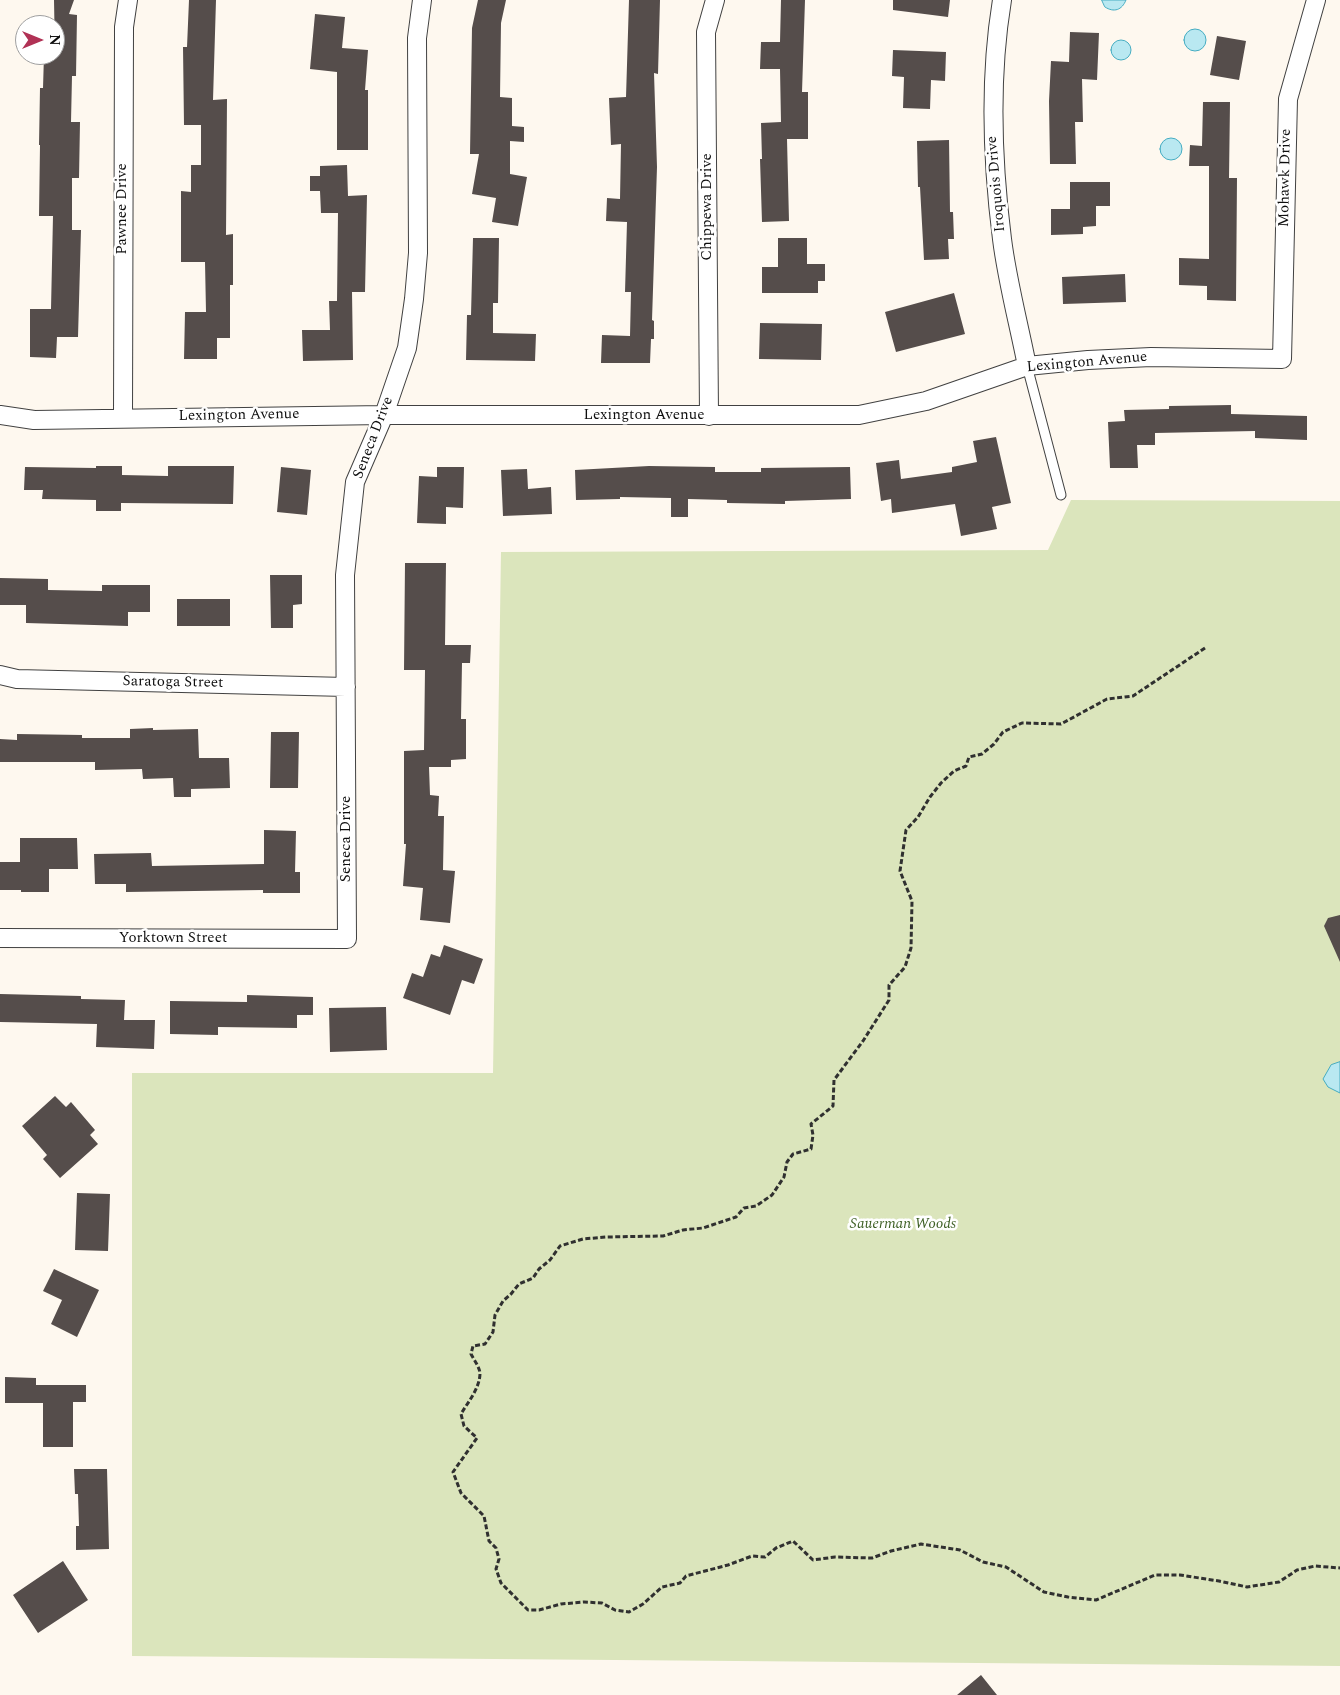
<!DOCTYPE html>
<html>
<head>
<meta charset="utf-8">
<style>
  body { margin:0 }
  #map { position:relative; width:1340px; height:1695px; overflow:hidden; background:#fef8ef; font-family:Spectral,serif }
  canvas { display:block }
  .north { position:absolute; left:15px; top:15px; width:50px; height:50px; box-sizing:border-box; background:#fff; border:1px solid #9f9f9f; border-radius:50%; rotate:90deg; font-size:14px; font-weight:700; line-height:20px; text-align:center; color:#0e0e0e }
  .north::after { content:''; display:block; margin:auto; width:18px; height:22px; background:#b13255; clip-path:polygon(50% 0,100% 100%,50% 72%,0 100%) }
</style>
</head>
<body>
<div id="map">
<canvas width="1340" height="1695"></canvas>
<div class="north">N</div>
</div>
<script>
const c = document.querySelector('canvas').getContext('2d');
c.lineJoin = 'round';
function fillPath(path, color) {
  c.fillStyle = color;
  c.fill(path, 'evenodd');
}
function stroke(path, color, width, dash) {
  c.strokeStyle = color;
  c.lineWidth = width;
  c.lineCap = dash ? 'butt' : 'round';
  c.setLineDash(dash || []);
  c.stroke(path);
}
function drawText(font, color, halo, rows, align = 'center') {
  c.font = font + ' Spectral,serif';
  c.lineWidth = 5;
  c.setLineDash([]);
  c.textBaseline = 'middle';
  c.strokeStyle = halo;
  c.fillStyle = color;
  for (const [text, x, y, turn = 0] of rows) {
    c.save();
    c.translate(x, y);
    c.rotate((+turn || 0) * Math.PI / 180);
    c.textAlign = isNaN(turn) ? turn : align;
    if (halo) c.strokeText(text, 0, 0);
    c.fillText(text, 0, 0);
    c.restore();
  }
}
fillPath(new Path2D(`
  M 1071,500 L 1340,501 L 1340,1666 L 132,1656 L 132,1073 L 493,1073 L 501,552 L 1048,550 Z`), '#dbe5bc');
const water = new Path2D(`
  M 1102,0 L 1126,0 C 1122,10 1114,13 1105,7 Z
  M1184 40a11 11 0 1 1 22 0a11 11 0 1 1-22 0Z
  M1111 50a10 10 0 1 1 20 0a10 10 0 1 1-20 0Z
  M1160 149a11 11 0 1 1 22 0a11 11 0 1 1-22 0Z
  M 1340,1062 L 1340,1093 L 1328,1087 L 1323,1079 L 1331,1065 Z`);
fillPath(water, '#b9e8f1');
stroke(water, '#46acc1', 1);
fillPath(new Path2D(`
  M 54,0 L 74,0 L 69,14 L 77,15 L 76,76 L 72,76 L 71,122 L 80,122 L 79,178 L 72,178 L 72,230 L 81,230 L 78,337 L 57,337 L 56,358 L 30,357 L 30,309 L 51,309 L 53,216 L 39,216 L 40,145 L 39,145 L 40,88 L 43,88 L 44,55 L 55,55 Z
  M 189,0 L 216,0 L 213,100 L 227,99 L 226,235 L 233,234 L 233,285 L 230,285 L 230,338 L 217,338 L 217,359 L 184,359 L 185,312 L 206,312 L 205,262 L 181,262 L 181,191 L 191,192 L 191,165 L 201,165 L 201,125 L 184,125 L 183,47 L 187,47 Z
  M 478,0 L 506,0 L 501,23 L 500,97 L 512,98 L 512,126 L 524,127 L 524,142 L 510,141 L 510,174 L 527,177 L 518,226 L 492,222 L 496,198 L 472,194 L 479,154 L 470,154 L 472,28 Z
  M 629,0 L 660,0 L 658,74 L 654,73 L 657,167 L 652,320 L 654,321 L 654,339 L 651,339 L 650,363 L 601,363 L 602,335 L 630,336 L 631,292 L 625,292 L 627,222 L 606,221 L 607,198 L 620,199 L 621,144 L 611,145 L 609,98 L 626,97 Z
  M 781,0 L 805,0 L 802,92 L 808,92 L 808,139 L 787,139 L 789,221 L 762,222 L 760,159 L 762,159 L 761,123 L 781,122 L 780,69 L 760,69 L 761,42 L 780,42 Z
  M 893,0 L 950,0 L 948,17 L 893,10 Z
  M 315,14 L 345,17 L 342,48 L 368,50 L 365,90 L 368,90 L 368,150 L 337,150 L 337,72 L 310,69 Z
  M 1070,32 L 1099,33 L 1097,80 L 1082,79 L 1083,122 L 1075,122 L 1076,164 L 1050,164 L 1049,101 L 1051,61 L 1069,62 Z
  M 1217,36 L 1246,41 L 1239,80 L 1210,75 Z
  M 893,50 L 946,52 L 945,81 L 931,80 L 930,109 L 903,108 L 904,77 L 892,76 Z
  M 1203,102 L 1230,102 L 1229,178 L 1237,178 L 1236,301 L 1207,300 L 1207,286 L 1179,285 L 1179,258 L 1209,259 L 1209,166 L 1189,166 L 1190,145 L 1202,146 Z
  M 949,140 L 950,212 L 953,212 L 954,239 L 948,239 L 949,259 L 924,260 L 920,187 L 918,187 L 917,141 Z
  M 347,165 L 348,196 L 367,195 L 365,292 L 352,292 L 353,360 L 303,361 L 302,330 L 330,330 L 329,301 L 337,301 L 338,213 L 321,213 L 320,191 L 310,191 L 310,176 L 320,176 L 320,166 Z
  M 1070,182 L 1110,182 L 1110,206 L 1096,206 L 1096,226 L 1083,227 L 1083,234 L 1051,235 L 1051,209 L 1070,209 Z
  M 473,238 L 499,238 L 498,303 L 493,303 L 493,333 L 536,334 L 535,361 L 466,360 L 467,315 L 471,315 Z
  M 778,238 L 807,238 L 807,264 L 825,264 L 825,281 L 818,281 L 818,293 L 762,293 L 762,267 L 778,267 Z
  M 1125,274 L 1126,302 L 1063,304 L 1062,277 Z
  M 954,293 L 965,334 L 896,352 L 885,312 Z
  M 760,323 L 822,324 L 821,360 L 759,359 Z
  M 1231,405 L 1231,414 L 1307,416 L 1307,440 L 1255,438 L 1255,431 L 1155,433 L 1155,445 L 1137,445 L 1138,468 L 1110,468 L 1108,422 L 1125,421 L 1124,410 L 1169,409 L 1169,406 Z
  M 996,437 L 1011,503 L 992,507 L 997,529 L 961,536 L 955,504 L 892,513 L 891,499 L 881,501 L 876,463 L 899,460 L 901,479 L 952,472 L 952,467 L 977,462 L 973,441 Z
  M 96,466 L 122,466 L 122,475 L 168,476 L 168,466 L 234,466 L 233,504 L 121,503 L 121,511 L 96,511 L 96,500 L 42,499 L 43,490 L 24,490 L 25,467 L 96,468 Z
  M 649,466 L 715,467 L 715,472 L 761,472 L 761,468 L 850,467 L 851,499 L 785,501 L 785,504 L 727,503 L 727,500 L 688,499 L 688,517 L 671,517 L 671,498 L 620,497 L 620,499 L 576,500 L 575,470 Z
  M 281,467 L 311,470 L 307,515 L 277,512 Z
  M 437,467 L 464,467 L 463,508 L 446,507 L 446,524 L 417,523 L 419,476 L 437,477 Z
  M 527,469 L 528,489 L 551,487 L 552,514 L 503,516 L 501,470 Z
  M 405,563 L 446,563 L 445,645 L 471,645 L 470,663 L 462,663 L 461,719 L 466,719 L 466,759 L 451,760 L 451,767 L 429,767 L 430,795 L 439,796 L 438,816 L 444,816 L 443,870 L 455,871 L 450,923 L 420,920 L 423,888 L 403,886 L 406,844 L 404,844 L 404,751 L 424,750 L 425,670 L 404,670 Z
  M 270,575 L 302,575 L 302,604 L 293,605 L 293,628 L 271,628 Z
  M 0,578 L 48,579 L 48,590 L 102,591 L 102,585 L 150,585 L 150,612 L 128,612 L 128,626 L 26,623 L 26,605 L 0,605 Z
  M 177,599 L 230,599 L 230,626 L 177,626 Z
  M 153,728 L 153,730 L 198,729 L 199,758 L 229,758 L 230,788 L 191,789 L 191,797 L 174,797 L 173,778 L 143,779 L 142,769 L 95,770 L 95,762 L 0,762 L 0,739 L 17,740 L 17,734 L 82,735 L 82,738 L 130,738 L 130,729 Z
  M 271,732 L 299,732 L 298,788 L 270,788 Z
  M 264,830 L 296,831 L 295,872 L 300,872 L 300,893 L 263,893 L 263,890 L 126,892 L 126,884 L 95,884 L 94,854 L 151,853 L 152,866 L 264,864 Z
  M 20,838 L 77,838 L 78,869 L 49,869 L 49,892 L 21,892 L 21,890 L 0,890 L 0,862 L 20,862 Z
  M 1340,915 L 1340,962 L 1324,926 L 1328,918 Z
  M 444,945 L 483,959 L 474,984 L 462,980 L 450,1015 L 403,998 L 412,973 L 423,977 L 431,954 L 440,957 Z
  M 0,994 L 81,996 L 81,999 L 125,1000 L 124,1020 L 155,1020 L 154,1049 L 96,1047 L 97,1024 L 0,1022 Z
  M 247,995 L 313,997 L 313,1015 L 297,1015 L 297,1028 L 218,1027 L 218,1035 L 170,1034 L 170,1001 L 247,1002 Z
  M 386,1007 L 387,1050 L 330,1052 L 329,1008 Z
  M 55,1096 L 66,1107 L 71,1102 L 95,1130 L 90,1135 L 98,1144 L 60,1178 L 43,1159 L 47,1155 L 22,1126 Z
  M 77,1193 L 110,1194 L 108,1251 L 75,1250 Z
  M 54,1269 L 99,1290 L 77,1337 L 51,1324 L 62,1300 L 43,1291 Z
  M 5,1377 L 36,1378 L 36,1385 L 86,1385 L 86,1402 L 73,1402 L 73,1447 L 43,1447 L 43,1403 L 5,1403 Z
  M 74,1469 L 107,1469 L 109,1549 L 76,1550 L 76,1526 L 79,1526 L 78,1494 L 75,1494 Z
  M 63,1561 L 88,1600 L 38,1633 L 13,1595 Z
  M 981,1675 L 997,1695 L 957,1695 Z`), '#554d4b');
const lane = new Path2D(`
  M 1027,366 L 1061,495`);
const street = new Path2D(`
  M 1002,0 C 989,79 992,160 1002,239 C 1007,280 1019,325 1027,366
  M 0,415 L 34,420 L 384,415 L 859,415 L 926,401 L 1027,366 L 1088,360 L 1151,357 L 1282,359 L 1288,99 L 1316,0
  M 709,416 L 706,32 L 715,0
  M 123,417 L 124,27 L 128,0
  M 0,675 L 17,679 L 346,687
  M 0,938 L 347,939 L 345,575 L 355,482 L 384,415 L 407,348 L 414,299 L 418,253 L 417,38 L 422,0`);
stroke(lane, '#414141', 11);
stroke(street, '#414141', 20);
stroke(new Path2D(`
  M 1205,648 L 1133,696 L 1107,699 L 1061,724 L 1022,723 L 1003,732 L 994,744 L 982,754 L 969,757 L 966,766 L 954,771 L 941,783 L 930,797 L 918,817 L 906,830 L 900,871 L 912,901 L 911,948 L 905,967 L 889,985 L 889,1000 L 863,1041 L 834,1080 L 833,1106 L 811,1124 L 813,1135 L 811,1149 L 793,1154 L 787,1162 L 784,1177 L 772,1195 L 756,1206 L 744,1208 L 736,1217 L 703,1228 L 683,1230 L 663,1236 L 606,1237 L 583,1239 L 560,1246 L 550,1260 L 539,1269 L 533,1278 L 519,1284 L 511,1294 L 503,1301 L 495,1315 L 493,1332 L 485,1344 L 473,1346 L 471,1354 C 474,1360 479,1366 480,1373 C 480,1388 468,1402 461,1414 L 464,1426 L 477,1438 L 453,1472 L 461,1493 L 484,1516 L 489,1541 L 496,1548 L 499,1559 L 496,1569 L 501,1583 L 528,1610 L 539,1610 L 561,1604 L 584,1602 L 602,1603 L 615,1610 L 629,1612 L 643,1604 L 662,1587 L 680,1583 L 686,1576 L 728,1565 L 752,1556 L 765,1557 L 776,1548 L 793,1541 L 813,1560 L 835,1557 L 872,1558 L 891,1551 L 921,1544 L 960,1550 L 983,1562 L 1006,1567 L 1044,1592 L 1068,1597 L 1096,1600 L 1155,1575 L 1180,1575 L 1219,1581 L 1247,1587 L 1279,1582 L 1297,1570 L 1315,1566 L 1340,1568`), '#303030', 3, [5, 2.5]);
stroke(lane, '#fff', 9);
stroke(street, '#fff', 18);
drawText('15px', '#0e0e0e', '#fff', [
  ["Mohawk Drive",1286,178,-89],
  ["Iroquois Drive",997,184,-95],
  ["Chippewa Drive",708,207,-90],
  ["Pawnee Drive",123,209,-90],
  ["Lexington Avenue",1087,363,-5],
  ["Lexington Avenue",239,416,-1],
  ["Lexington Avenue",644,416],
  ["Seneca Drive",374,438,-69],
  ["Saratoga Street",173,683,1],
  ["Seneca Drive",347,839,-90],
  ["Yorktown Street",173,939]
]);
drawText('italic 15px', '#3d5f24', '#fff', [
  ["Sauerman Woods",903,1225]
]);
</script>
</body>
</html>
